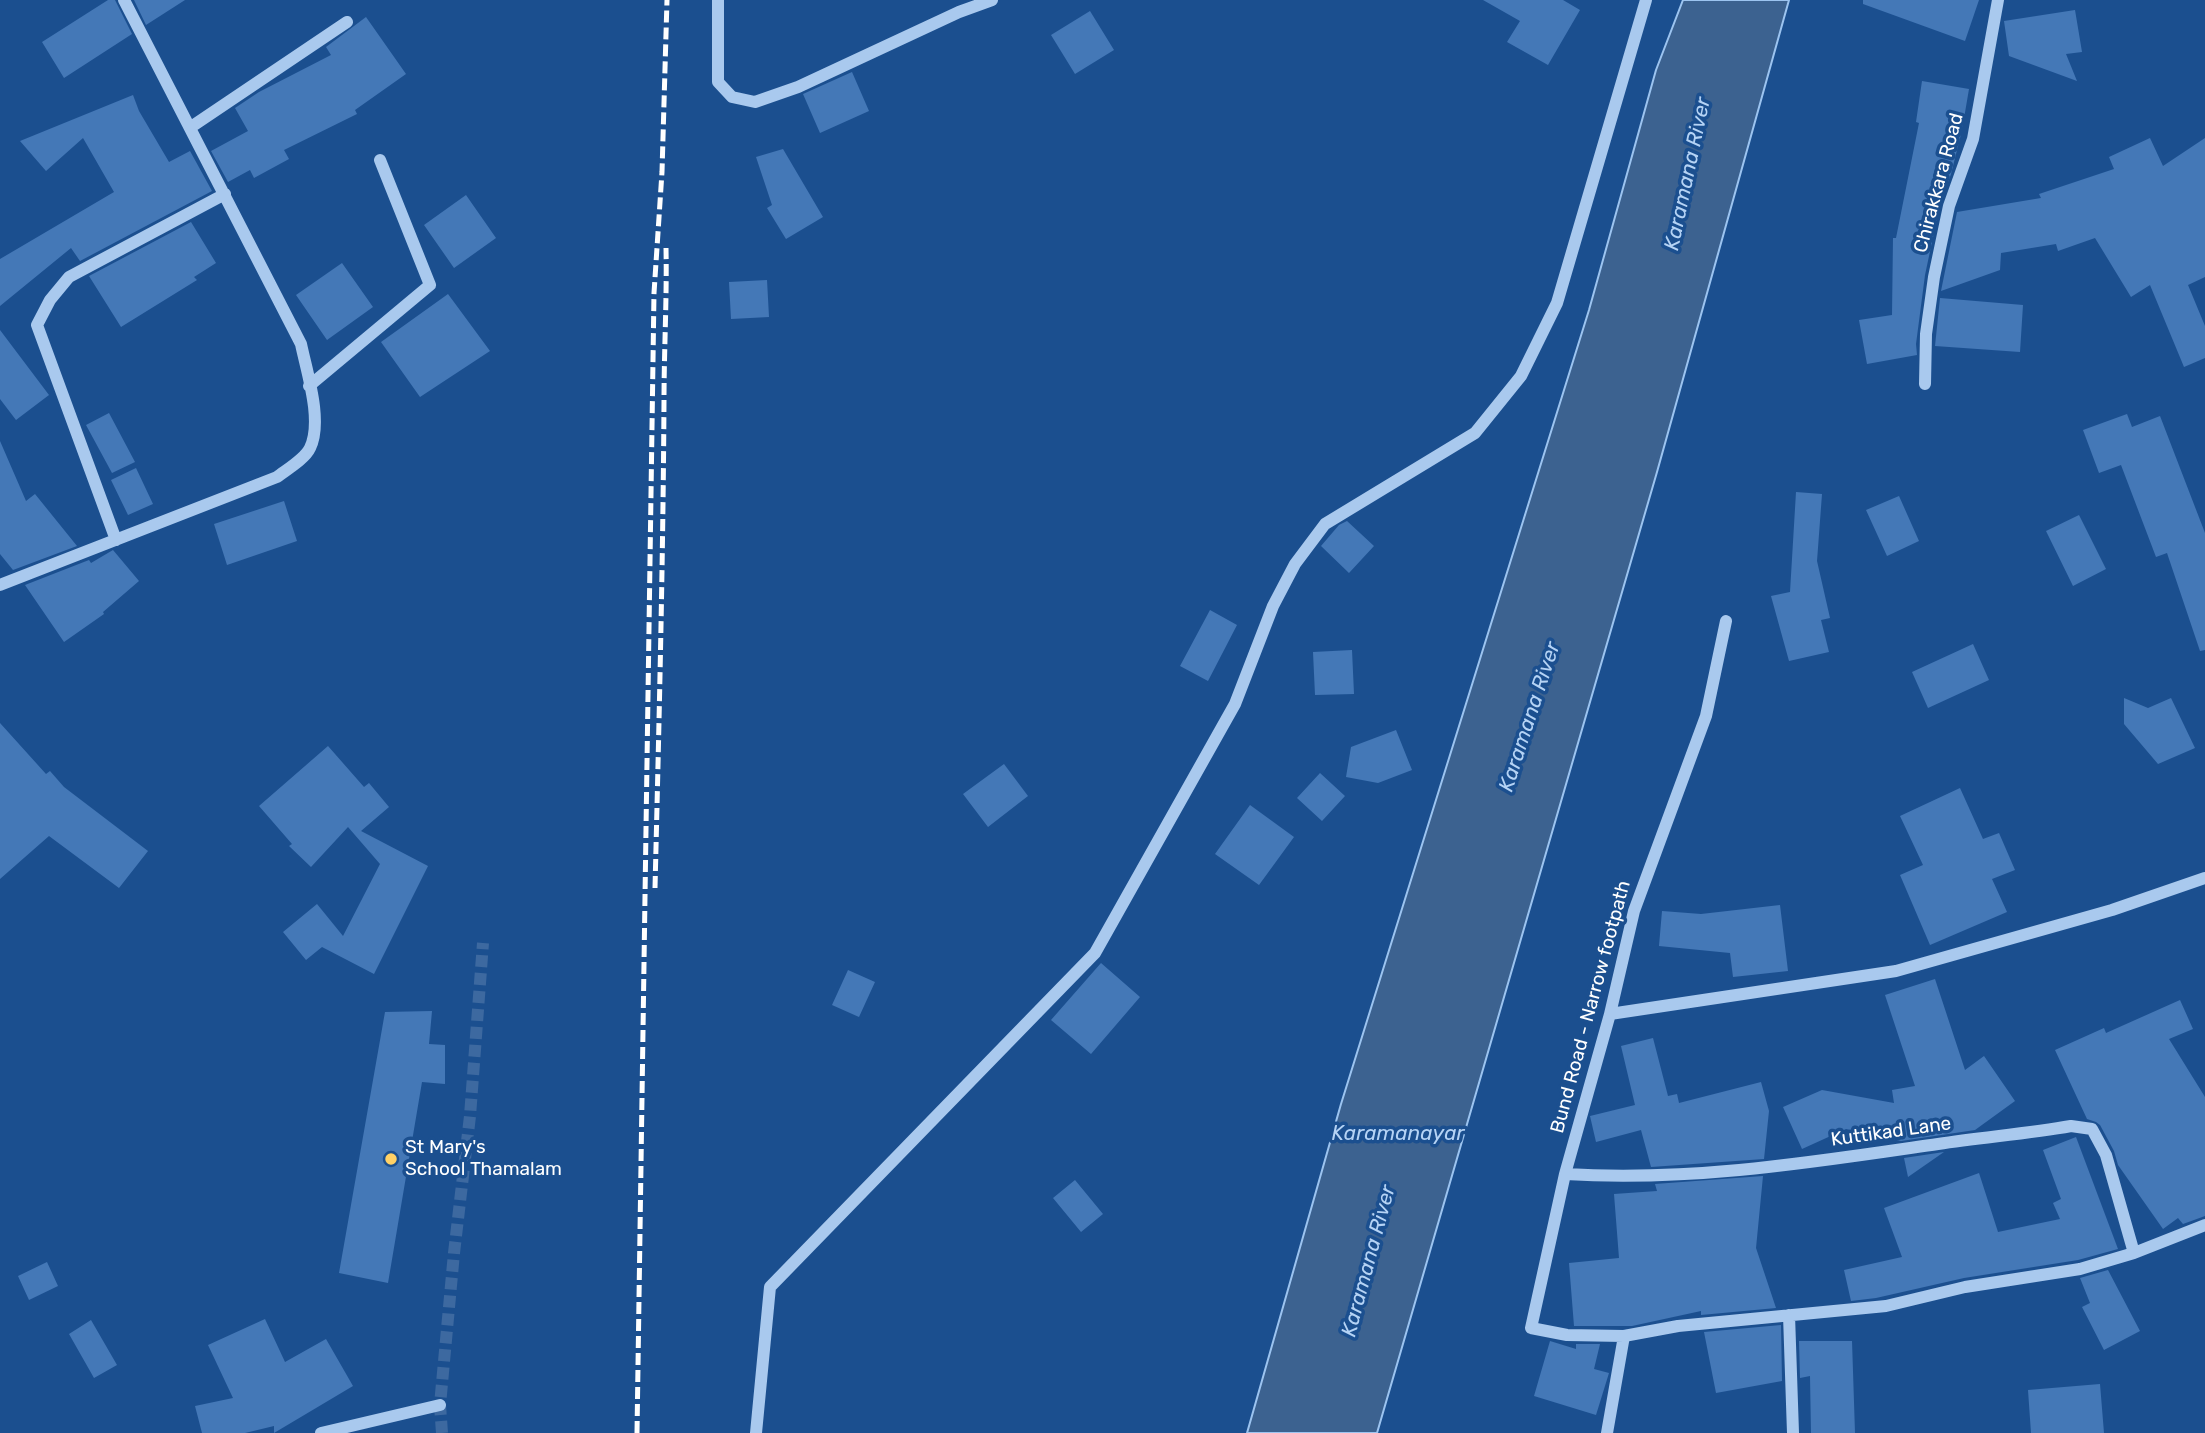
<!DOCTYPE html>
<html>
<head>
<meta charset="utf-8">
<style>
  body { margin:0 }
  canvas { display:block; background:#1b4f8f }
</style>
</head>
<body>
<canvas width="2205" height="1433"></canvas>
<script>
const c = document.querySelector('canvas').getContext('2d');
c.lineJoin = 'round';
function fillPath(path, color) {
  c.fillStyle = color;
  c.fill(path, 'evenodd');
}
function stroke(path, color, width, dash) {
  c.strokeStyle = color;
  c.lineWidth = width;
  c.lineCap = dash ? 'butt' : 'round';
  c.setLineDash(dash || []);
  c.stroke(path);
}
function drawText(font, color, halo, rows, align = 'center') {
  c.font = font + ' Rubik,sans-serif';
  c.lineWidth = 7;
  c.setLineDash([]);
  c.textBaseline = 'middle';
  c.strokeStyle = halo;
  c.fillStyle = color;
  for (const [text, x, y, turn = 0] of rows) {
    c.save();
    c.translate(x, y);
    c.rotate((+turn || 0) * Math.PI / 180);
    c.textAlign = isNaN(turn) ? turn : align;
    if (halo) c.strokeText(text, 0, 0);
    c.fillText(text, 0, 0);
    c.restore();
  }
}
const water = new Path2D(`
  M 1683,0 L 1789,0 L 1657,472 L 1377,1433 L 1247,1433 L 1341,1104 L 1589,310 L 1656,70 Z`);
fillPath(water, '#3c6290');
stroke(water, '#9cc4f0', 2);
fillPath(new Path2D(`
  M 108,0 L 115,0 L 132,34 L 64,78 L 42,42 Z
  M 134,0 L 185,0 L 146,25 Z
  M 1483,0 L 1563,0 L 1580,10 L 1548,65 L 1507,42 L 1520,21 Z
  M 1863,0 L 1979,0 L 1965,41 L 1863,4 Z
  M 2075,10 L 2082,52 L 2066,54 L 2077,81 L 2009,56 L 2004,21 Z
  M 1090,11 L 1114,50 L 1075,74 L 1051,35 Z
  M 366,17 L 406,74 L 355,110 L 357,114 L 284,150 L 289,159 L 254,178 L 250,170 L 228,182 L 211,151 L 248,131 L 235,108 L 259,92 L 331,55 L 326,47 Z
  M 852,72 L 869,111 L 820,133 L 803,94 Z
  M 1922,81 L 1969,89 L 1962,130 L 1951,174 L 1940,204 L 1925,275 L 1916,344 L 1917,355 L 1867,364 L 1859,320 L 1892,315 L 1893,238 L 1896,238 L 1919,123 L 1916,122 Z
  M 133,95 L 139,111 L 169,162 L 190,151 L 212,191 L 80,261 L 71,248 L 0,306 L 0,259 L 114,192 L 83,138 L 46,171 L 20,141 Z
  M 2150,138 L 2163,166 L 2205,138 L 2205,277 L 2188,285 L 2205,326 L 2205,358 L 2184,367 L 2150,285 L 2131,297 L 2095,238 L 2058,251 L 2056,244 L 2001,253 L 2000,270 L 1941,291 L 1957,212 L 2041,198 L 2039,194 L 2114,169 L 2109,157 Z
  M 783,149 L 823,217 L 786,239 L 767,208 L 772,205 L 756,157 Z
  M 466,195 L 496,238 L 454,268 L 424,225 Z
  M 191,222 L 216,263 L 194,277 L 197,280 L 121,327 L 89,276 Z
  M 342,263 L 373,307 L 327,340 L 296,295 Z
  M 767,280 L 769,317 L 731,319 L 729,282 Z
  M 448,294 L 490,351 L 420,397 L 381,342 Z
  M 1940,298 L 2023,305 L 2020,352 L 1935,346 Z
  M 0,330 L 49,395 L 16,420 L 0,399 Z
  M 109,413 L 135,462 L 112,473 L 86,425 Z
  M 2127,414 L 2132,427 L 2160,416 L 2205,533 L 2205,650 L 2200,651 L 2167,553 L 2156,557 L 2121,465 L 2099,473 L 2083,430 Z
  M 0,441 L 26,501 L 35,494 L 77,546 L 13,570 L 0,554 Z
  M 136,468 L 153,504 L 128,515 L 111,480 Z
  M 1796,492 L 1822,494 L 1817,561 L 1830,618 L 1821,620 L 1829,652 L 1789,661 L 1771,596 L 1790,592 Z
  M 1899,496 L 1919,541 L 1887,556 L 1866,510 Z
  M 284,501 L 297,541 L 227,565 L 214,524 Z
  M 2079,515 L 2106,569 L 2073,586 L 2046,531 Z
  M 1347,521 L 1374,546 L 1349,573 L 1321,546 L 1339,525 Z
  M 113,550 L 139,581 L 103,612 L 104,614 L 64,642 L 25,585 L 89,560 L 91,563 Z
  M 1210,610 L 1237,625 L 1208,681 L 1180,666 Z
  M 1973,644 L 1989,680 L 1928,708 L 1912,672 Z
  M 1352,650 L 1354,694 L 1315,695 L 1313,652 Z
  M 2124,698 L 2148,708 L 2171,698 L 2195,748 L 2158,764 L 2124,724 Z
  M 0,723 L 46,774 L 50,771 L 64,787 L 148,851 L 119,888 L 49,836 L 0,879 Z
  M 1396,730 L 1412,770 L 1378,783 L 1346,777 L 1351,747 Z
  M 328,746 L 364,787 L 369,783 L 389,807 L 361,831 L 428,866 L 374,974 L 322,947 L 306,960 L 283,932 L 317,904 L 343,936 L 380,864 L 348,827 L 311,867 L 289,846 L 292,844 L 259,806 Z
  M 1004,764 L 1028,796 L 988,827 L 963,794 Z
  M 1320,773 L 1345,796 L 1322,821 L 1297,798 Z
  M 1960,788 L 1983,839 L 1999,833 L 2015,870 L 1992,879 L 2007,912 L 1930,945 L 1900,875 L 1923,865 L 1900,816 Z
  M 1250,805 L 1294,837 L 1259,885 L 1215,854 Z
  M 1780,905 L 1788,971 L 1733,977 L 1730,953 L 1659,946 L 1662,911 L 1701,914 Z
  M 1101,963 L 1140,997 L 1091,1054 L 1051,1020 Z
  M 848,970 L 875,982 L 859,1017 L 832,1005 Z
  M 1935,979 L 1965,1070 L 1984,1056 L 2015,1101 L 1975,1130 L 1901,1141 L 1846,1129 L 1802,1149 L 1783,1107 L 1822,1090 L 1894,1103 L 1892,1090 L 1915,1086 L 1885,995 Z
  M 2180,1000 L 2193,1029 L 2169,1039 L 2205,1097 L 2205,1216 L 2183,1224 L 2178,1218 L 2163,1229 L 2118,1165 L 2114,1151 L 2100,1125 L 2096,1122 L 2087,1119 L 2055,1050 L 2104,1028 L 2106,1033 Z
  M 432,1011 L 429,1044 L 445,1045 L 445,1084 L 422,1082 L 388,1283 L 339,1273 L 385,1012 Z
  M 1653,1038 L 1668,1096 L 1677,1094 L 1679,1103 L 1761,1082 L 1769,1111 L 1764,1159 L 1651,1167 L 1641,1130 L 1596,1142 L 1590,1116 L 1635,1105 L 1621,1046 Z
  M 2076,1137 L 2118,1249 L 2078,1260 L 1964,1278 L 1876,1298 L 1851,1301 L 1844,1270 L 1902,1257 L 1884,1208 L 1979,1173 L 1998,1232 L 2060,1219 L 2053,1203 L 2061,1199 L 2043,1150 Z
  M 1944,1152 L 1908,1177 L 1904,1158 Z
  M 1763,1176 L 1756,1248 L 1776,1308 L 1701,1315 L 1701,1311 L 1632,1326 L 1574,1326 L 1569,1263 L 1619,1258 L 1614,1194 L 1657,1191 L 1655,1184 Z
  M 1075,1180 L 1103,1214 L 1081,1232 L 1053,1198 Z
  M 47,1262 L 58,1286 L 29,1300 L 18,1276 Z
  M 2108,1270 L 2140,1331 L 2104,1350 L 2082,1307 L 2090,1303 L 2080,1278 Z
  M 265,1319 L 285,1362 L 326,1339 L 353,1386 L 274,1433 L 274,1426 L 245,1433 L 202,1433 L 195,1406 L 233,1398 L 208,1345 Z
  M 91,1320 L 117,1365 L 94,1378 L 69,1334 Z
  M 1781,1325 L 1782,1381 L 1716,1393 L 1704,1332 Z
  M 1550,1341 L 1576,1349 L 1576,1344 L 1600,1344 L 1594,1369 L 1609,1373 L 1596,1415 L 1534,1396 Z
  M 1799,1341 L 1852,1341 L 1855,1433 L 1811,1433 L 1810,1376 L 1800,1378 Z
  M 2100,1384 L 2104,1433 L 2031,1433 L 2028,1390 Z`), '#4478b7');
stroke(new Path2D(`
  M 442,1433 L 440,1405 L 454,1253 L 470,1116 L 483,943`), '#3d69a0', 12, [12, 6]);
stroke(new Path2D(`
  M 718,0 L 718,82 L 732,97 L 755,102 L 798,87 L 959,12 L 992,0
  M 191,127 L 347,22
  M 1925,384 L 1926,334 L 1934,277 L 1949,206 L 1973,139 L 1998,0
  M 309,386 L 430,285 L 380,160
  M 116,540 L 37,325 L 50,300 L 69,277 L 225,194
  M 0,585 L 277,477 C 286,470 305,459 310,448 C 323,421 307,373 301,344 L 124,0
  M 1726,621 L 1706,716 L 1634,911 L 1610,1014 L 1565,1174 L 1531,1328 L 1567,1335 L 1624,1336 L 1678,1326 L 1886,1306 L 1965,1287 L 2080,1269 L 2134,1253 L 2205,1225
  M 1610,1014 L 1896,971 L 2112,910 L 2205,878
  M 1565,1174 C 1691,1182 1814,1162 1938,1144 C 1982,1137 2027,1134 2071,1126 L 2092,1129 L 2106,1155 L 2134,1253
  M 1789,1315 L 1793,1433
  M 321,1433 L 440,1405
  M 756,1433 L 770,1287 L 1095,953 L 1235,704 L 1273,606 L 1295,564 L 1325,524 L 1475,433 L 1521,376 L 1557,303 L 1646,0
  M 1607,1433 L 1624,1336`), '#a9c9ee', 12);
stroke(new Path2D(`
  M 655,888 C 659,726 663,564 664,401 C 664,350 667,299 666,248
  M 637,1433 L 654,293 L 662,172 L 667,0`), '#fff', 5, [12, 5]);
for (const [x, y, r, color] of [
  [391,1159,7,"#ffd166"]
]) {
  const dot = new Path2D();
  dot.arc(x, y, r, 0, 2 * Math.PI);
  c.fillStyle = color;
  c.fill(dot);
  stroke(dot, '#1b4f8f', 2.5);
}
drawText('19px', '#fff', '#1b4f8f', [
  ["Chirakkara Road",1939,183,-75],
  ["Bund Road - Narrow footpath",1591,1007,-75],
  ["Kuttikad Lane",1891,1132,-8]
]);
drawText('19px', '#fff', '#1b4f8f', [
  ["St Mary's",405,1148],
  ["School Thamalam",405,1170]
], 'left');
drawText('italic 21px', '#b5d3f5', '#1b4f8f', [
  ["Karamana River",1688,174,-78],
  ["Karamana River",1530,717,-72],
  ["Karamanayar",1398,1134],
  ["Karamana River",1369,1261,-75]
]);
</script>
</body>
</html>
